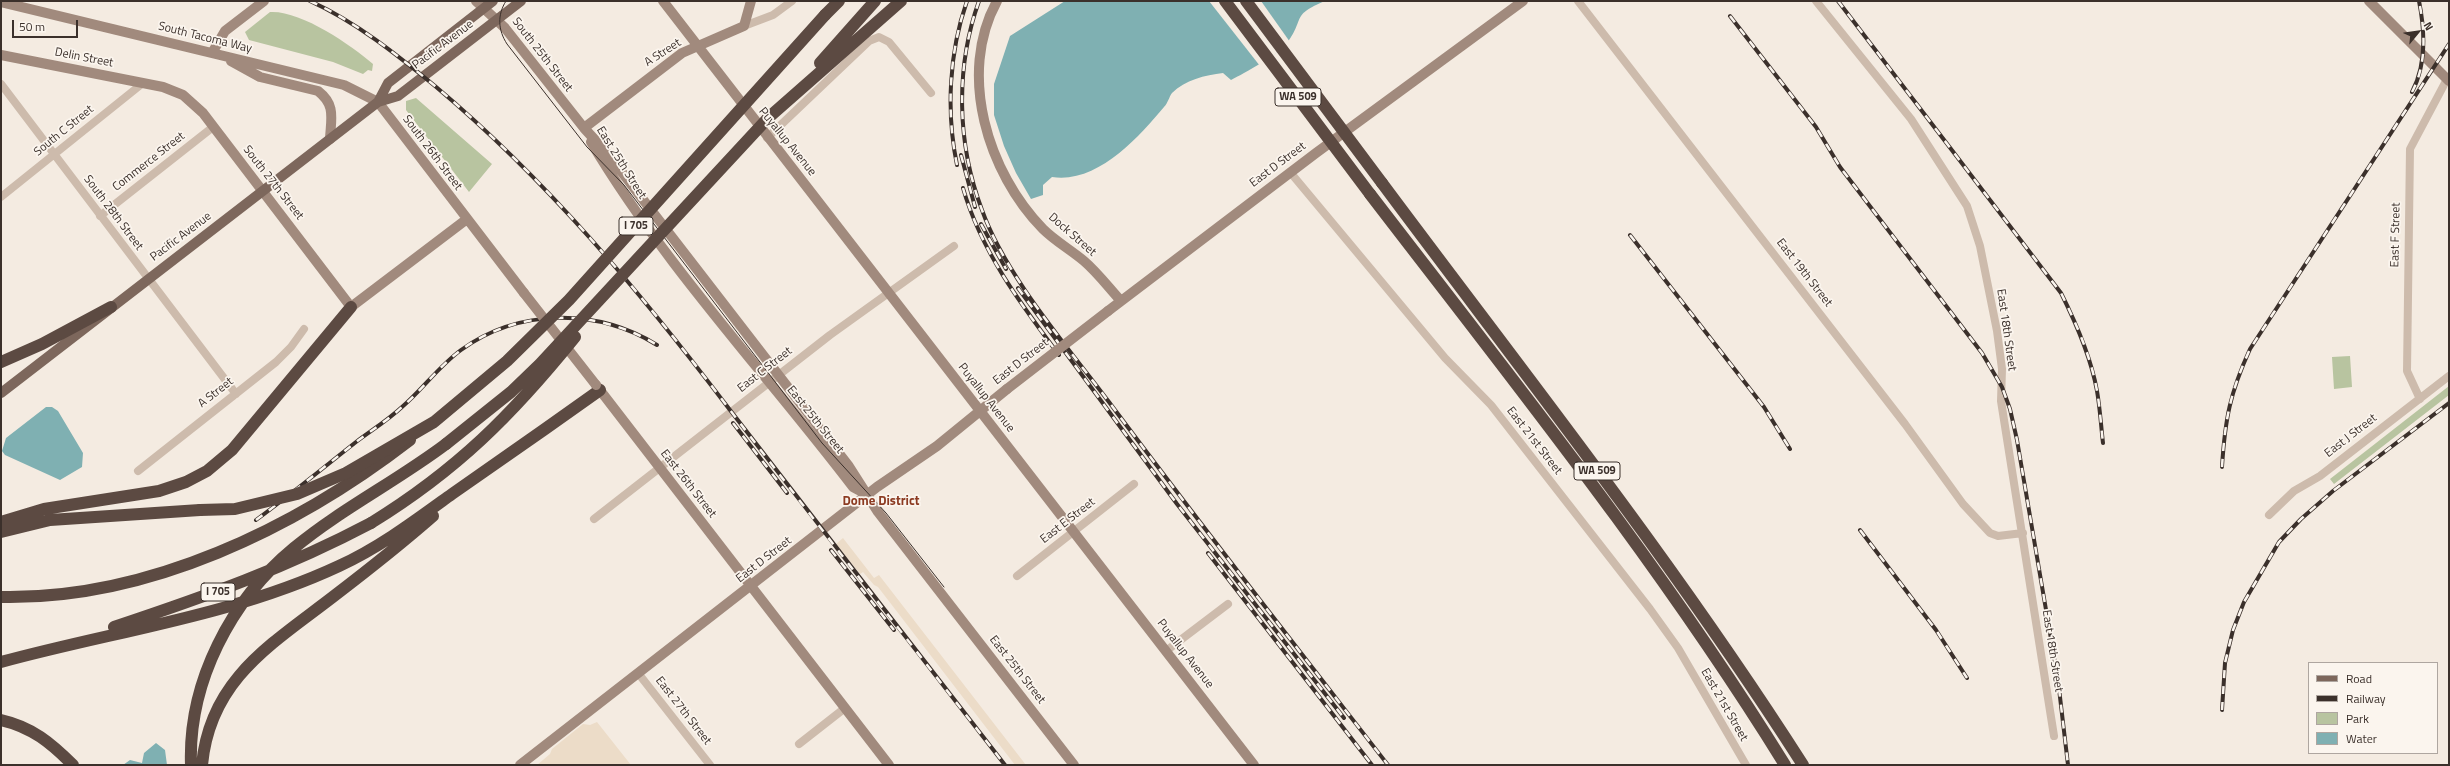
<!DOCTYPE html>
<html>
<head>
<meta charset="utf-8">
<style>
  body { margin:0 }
  #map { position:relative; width:2450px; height:766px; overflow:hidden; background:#f4ebe1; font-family:"Titillium Web",sans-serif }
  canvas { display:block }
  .frame { position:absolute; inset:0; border:2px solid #3b302b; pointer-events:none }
  .legend { position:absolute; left:2308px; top:662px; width:130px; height:92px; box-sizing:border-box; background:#fbf5ee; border:1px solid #aea6a0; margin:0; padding:5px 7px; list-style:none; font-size:12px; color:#3b302b }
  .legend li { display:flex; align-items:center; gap:8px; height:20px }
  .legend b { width:20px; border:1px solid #aea6a0 }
  .north { position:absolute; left:2398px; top:12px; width:40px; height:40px; -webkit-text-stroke:3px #fbf5ee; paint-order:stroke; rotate:61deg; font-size:11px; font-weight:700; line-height:16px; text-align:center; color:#3b302b }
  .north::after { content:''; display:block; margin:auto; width:14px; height:18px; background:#3b302b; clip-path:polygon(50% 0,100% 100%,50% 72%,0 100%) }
  .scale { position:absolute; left:12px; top:20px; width:66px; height:18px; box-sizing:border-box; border:2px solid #3b302b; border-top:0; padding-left:5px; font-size:12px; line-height:14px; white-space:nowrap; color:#3b302b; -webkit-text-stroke:3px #fbf5ee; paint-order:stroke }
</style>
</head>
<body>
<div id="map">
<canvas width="2450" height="766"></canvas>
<div class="frame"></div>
<ul class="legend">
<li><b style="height:5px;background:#7d675c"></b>Road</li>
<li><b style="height:5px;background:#3b302b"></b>Railway</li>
<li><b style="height:11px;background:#b8c4a0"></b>Park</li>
<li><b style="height:11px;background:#7fb0b2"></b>Water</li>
</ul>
<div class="north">N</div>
<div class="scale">50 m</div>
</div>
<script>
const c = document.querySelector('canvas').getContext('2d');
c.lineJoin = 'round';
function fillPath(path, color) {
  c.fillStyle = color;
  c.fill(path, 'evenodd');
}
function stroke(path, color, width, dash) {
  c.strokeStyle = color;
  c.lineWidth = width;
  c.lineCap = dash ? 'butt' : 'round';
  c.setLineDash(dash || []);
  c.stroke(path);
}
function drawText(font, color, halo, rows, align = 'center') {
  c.font = font + ' "Titillium Web",sans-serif';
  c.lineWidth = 3.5;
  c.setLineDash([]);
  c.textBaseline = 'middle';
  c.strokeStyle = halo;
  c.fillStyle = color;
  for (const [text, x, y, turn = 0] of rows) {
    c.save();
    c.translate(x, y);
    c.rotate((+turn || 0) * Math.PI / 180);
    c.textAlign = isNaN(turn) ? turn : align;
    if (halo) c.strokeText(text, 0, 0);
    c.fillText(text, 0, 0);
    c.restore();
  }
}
fillPath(new Path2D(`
  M 270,12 C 300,10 350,44 373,64 L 372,71 L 368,70 L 363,74 L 333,62 L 249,40 L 245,32 Z
  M 416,98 L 492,164 L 469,192 L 406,110 L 406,101 Z
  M 2350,356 L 2352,387 L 2334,389 L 2332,357 Z
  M 2449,386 L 2449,395 L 2334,484 L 2330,479 Z`), '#b8c4a0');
fillPath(new Path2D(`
  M 843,538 L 874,578 L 879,575 L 1026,765 L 1015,765 L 878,587 L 874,585 L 863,572 L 860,574 L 836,544 Z
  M 597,722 L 631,765 L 537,765 L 550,754 L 552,749 L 583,724 L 590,725 Z`), '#ecdcc8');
fillPath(new Path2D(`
  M 1065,1 L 1325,1 C 1291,15 1305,18 1288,42 C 1279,54 1245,73 1231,80 L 1223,73 C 1205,75 1185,80 1172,93 C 1169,97 1168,103 1164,107 C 1138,138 1097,184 1052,177 L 1043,185 L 1043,195 L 1031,199 L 1016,173 L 1004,146 L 994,115 L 994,84 L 1010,36 Z
  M 46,407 L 52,407 L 58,411 L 83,453 L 82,467 L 60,480 L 5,455 L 2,451 L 6,438 Z
  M 156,743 L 165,750 L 167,765 L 123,765 L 130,760 L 142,763 L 144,753 Z`), '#7fb0b2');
fillPath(new Path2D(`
  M 1209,1 L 1261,1 L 1290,42 L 1260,66 Z`), '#f4ebe1');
stroke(new Path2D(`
  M 1578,1 L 1905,424 L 1963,504 L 1990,533 L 1998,536 L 2023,533
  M 1816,1 L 1911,119 L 1967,206 L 1980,246 L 1997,331 L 2002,369 L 2001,401 L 2054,736
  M 744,26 L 773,15 L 792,1
  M 1,84 L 236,394
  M 767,138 L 869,41 L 879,37 L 889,42 L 931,93
  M 1290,172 L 1445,358 L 1491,405 L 1650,609 L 1678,648 L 1746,765
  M 1,197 L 143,83
  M 100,216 L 213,127
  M 2420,399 L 2407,371 L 2410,149 L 2447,79
  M 138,471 L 276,362 L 291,347 L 304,329
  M 2269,515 L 2294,491 L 2320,476 L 2449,376
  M 594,519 L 830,335 L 954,246
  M 1017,576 L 1134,484
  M 1166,651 L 1228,604
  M 638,673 L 710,765
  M 799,744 L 845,708`), '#cdbbac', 8);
stroke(new Path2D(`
  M 476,1 L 505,28 L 584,128 L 607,153 L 848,465 L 878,512 L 1074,765
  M 663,1 L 1254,765
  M 997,1 C 957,74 988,173 1043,229 C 1055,241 1071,250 1084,261 C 1098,273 1109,288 1121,301
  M 2369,1 L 2449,81
  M 1,2 L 344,85 L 378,102 L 524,293
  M 212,53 L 225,31 L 264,1
  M 1,55 L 163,87 L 183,95 L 203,113 L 351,307 L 467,219
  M 231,61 L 260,77 L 318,91 C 336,105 331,118 330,139
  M 584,128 L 682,53 L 744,26 L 751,1
  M 591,142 C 665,266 766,373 853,487 L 868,495
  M 1108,311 L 1316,153 L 1523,1
  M 596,385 L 889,765
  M 520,765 L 877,487 L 937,446 L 1007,389`), '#a18a7d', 10);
stroke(new Path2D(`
  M 378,102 L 388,83 L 493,1
  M 1,393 L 378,102 L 398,96 L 521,1`), '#7d675c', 10);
stroke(new Path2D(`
  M 825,15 L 839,1
  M 820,63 L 875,1
  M 768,118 L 901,1
  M 1382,183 C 1525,375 1674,563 1803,765
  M 1370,194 C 1512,379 1662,566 1785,765
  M 1,362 L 42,344 L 111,307
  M 1,522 L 44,509 L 159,491 L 186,482 L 207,471 L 232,450 L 351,307
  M 1,532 L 50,520 L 200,510
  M 1,597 C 148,600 296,528 410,440
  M 114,627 C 204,597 286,568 371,523
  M 1,662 C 114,631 232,616 339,566 C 379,548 416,520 452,494 C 501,460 551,425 600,390
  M 1,720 C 32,727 51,743 73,765
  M 191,765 C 188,682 231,600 294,548 C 341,509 397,481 446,444
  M 202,765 C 210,679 272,644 334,596 C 368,570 401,544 433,516`), '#5c4a42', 12);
stroke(new Path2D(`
  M 506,1 C 497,15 498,30 507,44 L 587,147 L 624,185 L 822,443 L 886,513 L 944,587`), '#3b302b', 1);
const rail = new Path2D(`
  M 310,1 C 356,22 396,54 435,86 C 548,181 641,293 730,410 C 821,529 913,647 1005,765
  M 979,1 C 955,68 957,144 982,210 C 1005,275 1067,346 1109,402 C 1200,524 1294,644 1388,765
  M 1838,1 L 2061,293 C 2077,325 2091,357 2097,391 C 2100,408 2101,426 2103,443
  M 1730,16 L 1816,127 L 1840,167 L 1982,353 L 2002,387 L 2010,409 L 2017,440 L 2058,680 L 2068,765
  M 2412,92 C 2427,64 2425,31 2419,1
  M 961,155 L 975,207
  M 957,165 C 946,112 949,52 967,1
  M 963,188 C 981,251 1020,303 1059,355
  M 981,224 L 1006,269
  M 1630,235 L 1764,407 L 1790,449
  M 1018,288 L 1177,504 L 1344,718
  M 733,423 L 787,493
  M 2222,467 C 2225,419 2230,393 2250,349 L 2449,44
  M 256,520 C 290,495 323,468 356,442 C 372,430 388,420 402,407 C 422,390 439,366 461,350 C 519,308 597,308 657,345
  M 1860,530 L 1936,630 L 1967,678
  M 831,550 L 894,630
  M 1208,553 L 1372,765
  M 2222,710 L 2225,663 L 2233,630 L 2244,602 L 2279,542 L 2301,519 L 2333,491 L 2449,403`);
stroke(rail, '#3b302b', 4);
stroke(rail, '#fbf5ee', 2.5, [8]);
stroke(new Path2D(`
  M 524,293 L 596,385
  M 1007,389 L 1108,311`), '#a18a7d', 10);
stroke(new Path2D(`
  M 1225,1 L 1370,194
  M 1246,1 L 1382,183
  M 446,444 L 511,392 L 540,364 L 768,118
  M 200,510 L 235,509 L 297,494 L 346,473 L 434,422 L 507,361 L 569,300 L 825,15
  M 371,523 C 457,470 512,415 575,337`), '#5c4a42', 12);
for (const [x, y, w] of [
  [1298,97,46],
  [636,226,34],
  [1597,471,46],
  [218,592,34]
]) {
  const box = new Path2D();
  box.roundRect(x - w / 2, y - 9, w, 18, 3);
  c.fillStyle = '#fbf5ee';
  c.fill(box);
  stroke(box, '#3b302b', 1);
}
drawText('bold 11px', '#3b302b', null, [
  ["WA 509",1298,97],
  ["I 705",636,226],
  ["WA 509",1597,471],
  ["I 705",218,592]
]);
drawText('12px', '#3b302b', '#fbf5ee', [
  ["South Tacoma Way",205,38,14],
  ["Pacific Avenue",443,45,-37],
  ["A Street",663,53,-33],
  ["South 25th Street",542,55,52],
  ["Delin Street",84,58,11],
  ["South C Street",64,131,-39],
  ["Puyallup Avenue",787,142,51],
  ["South 26th Street",432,153,53],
  ["Commerce Street",149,162,-38],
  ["East 25th Street",621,163,58],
  ["East D Street",1278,165,-37],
  ["South 27th Street",273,183,52],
  ["South 28th Street",113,213,53],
  ["Dock Street",1072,235,41],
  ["East F Street",2396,235,-89],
  ["Pacific Avenue",181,237,-37],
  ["East 19th Street",1804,273,52],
  ["East 18th Street",2006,330,82],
  ["East D Street",1021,362,-38],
  ["East C Street",765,370,-38],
  ["A Street",216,393,-38],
  ["Puyallup Avenue",986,398,52],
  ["East 25th Street",815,420,51],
  ["East J Street",2351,436,-38],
  ["East 21st Street",1534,441,52],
  ["East 26th Street",688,484,52],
  ["East E Street",1068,521,-38],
  ["East D Street",764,560,-38],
  ["East 18th Street",2052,651,81],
  ["Puyallup Avenue",1185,654,52],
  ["East 25th Street",1017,670,52],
  ["East 21st Street",1724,705,60],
  ["East 27th Street",683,711,52]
]);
drawText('bold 13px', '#8c3b22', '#fbf5ee', [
  ["Dome District",881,502]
]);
</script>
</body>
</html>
